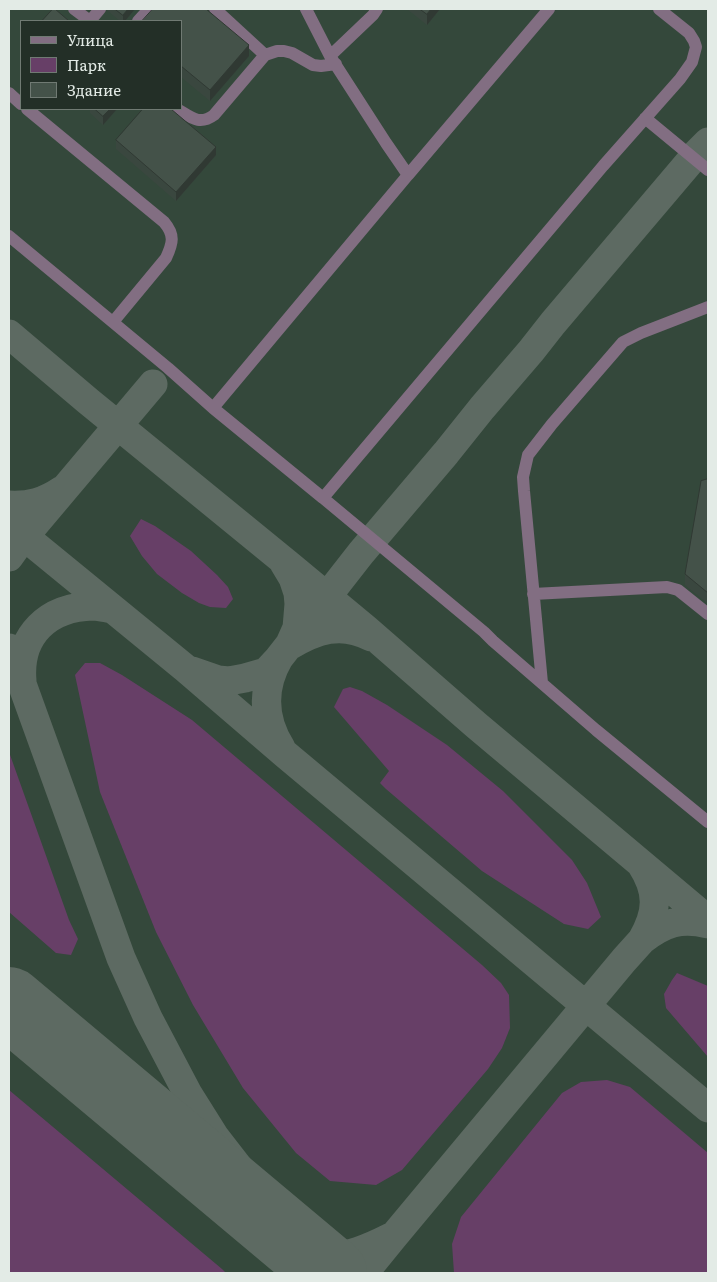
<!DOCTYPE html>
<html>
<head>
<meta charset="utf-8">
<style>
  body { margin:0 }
  #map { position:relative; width:717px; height:1282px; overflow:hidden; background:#2c3a31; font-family:Literata,serif }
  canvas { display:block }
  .frame { position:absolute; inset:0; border:10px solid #e3ebe6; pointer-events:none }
  .legend { position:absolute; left:20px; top:20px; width:162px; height:90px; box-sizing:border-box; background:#232f27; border:1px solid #707a73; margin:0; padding:6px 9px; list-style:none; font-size:15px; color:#e3ebe6 }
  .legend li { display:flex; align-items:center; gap:10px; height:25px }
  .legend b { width:25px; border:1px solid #707a73 }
</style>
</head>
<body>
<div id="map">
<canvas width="717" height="1282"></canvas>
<div class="frame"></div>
<ul class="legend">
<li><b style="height:6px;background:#826e82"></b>Улица</li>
<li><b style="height:14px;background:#673f67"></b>Парк</li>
<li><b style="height:14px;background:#445249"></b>Здание</li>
</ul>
</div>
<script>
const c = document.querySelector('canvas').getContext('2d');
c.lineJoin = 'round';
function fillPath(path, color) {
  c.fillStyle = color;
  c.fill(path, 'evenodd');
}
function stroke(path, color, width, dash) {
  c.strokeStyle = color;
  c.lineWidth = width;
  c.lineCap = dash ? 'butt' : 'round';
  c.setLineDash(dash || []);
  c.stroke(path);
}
fillPath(new Path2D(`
  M 9,9 L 708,9 L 708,1273 L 9,1273 ZM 21,21 L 181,21 L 181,109 L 21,109 Z`), '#34483b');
fillPath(new Path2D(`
  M 141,519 L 155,526 L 191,551 L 217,575 L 228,587 L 233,599 L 226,608 L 210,607 L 199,603 L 182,593 L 157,574 L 142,556 L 130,536 Z
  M 85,663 L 100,663 L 122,675 L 192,720 L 482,965 L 501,983 L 509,995 L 510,1028 L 502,1048 L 488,1069 L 402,1170 L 376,1185 L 330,1181 L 296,1153 L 243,1088 L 193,1005 L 156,932 L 100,792 L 75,675 Z
  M 350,687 L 362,691 L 387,705 L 447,745 L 503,791 L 572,860 L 587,883 L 601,917 L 588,929 L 564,924 L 482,871 L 386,789 L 380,783 L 389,771 L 334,707 L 343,689 Z
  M 9,752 L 69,920 L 78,939 L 71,955 L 56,953 L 9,912 Z
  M 677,973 L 708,986 L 708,1057 L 666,1008 L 664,994 L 672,980 Z
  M 607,1080 L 630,1087 L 708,1153 L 708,1273 L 454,1273 L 452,1244 L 461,1217 L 562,1093 L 581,1082 Z
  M 9,1090 L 222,1269 L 226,1273 L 9,1273 Z`), '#673f67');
stroke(new Path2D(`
  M 9,334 L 88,401 L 290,566 L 367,630 L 476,725 L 708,920
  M 9,505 C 30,506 44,502 62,490
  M 9,524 L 185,668 L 285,754 L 708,1108
  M 9,557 L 19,543 L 153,384
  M 284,563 L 293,578 L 298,593 L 299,604 L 297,628 L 289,646 C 316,630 341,621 371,637
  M 9,648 L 121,958 L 148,1018 L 188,1094 L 215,1137 L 270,1208 L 295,1243 L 305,1259 L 310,1273
  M 192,671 L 218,680 L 229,681 L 245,678 L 266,672 L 279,658
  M 22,681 C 18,635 48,607 93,606 C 99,606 106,608 112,609
  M 281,748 C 263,719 261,689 279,658 L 361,553 L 446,453 L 482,408 L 531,351 L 553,323 L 698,152 L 708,142
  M 641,864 C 659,892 658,912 642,940 C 664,923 681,917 708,924
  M 295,1243 C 303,1247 314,1254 323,1255 C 346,1259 371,1247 391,1237
  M 364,1273 L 394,1236 L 624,960 L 642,940`), '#5d6a62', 29);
stroke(new Path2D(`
  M 9,1003 L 331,1273`), '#5d6a62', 72);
stroke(new Path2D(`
  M 74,9 L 90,21
  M 215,9 L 265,55
  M 306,9 L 330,56 L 386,143 L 408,175 L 549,9
  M 659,9 L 689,33 L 694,41 L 696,47 L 692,62 L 680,79 L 603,166 L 323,498 L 484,632 L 493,641 L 596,730 L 708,822
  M 90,21 L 100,9
  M 138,21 L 149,9
  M 330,56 L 373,15 L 377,9
  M 9,93 L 21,104
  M 27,109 L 164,222 C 175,235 173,243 166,258 L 113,322
  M 177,109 C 191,117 199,126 214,115 L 265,55 L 277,51 L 284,51 L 292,53 L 313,65 L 321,66 L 336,64
  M 645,118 L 708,170
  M 9,236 L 168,368 L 213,408 L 323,498
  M 213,408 L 408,175
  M 533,594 L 667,587 L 678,590 L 708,614
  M 542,683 L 524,491 L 523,477 L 528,455 L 552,424 L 623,342 L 641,333 L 708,307`), '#826e82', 12);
fillPath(new Path2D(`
  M 108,9 L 135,9 L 125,21 L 120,21 L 108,11 Z
  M 407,9 L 440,9 L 427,25 Z
  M 181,21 L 249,56 L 210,101 L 181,77 Z
  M 90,109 L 117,109 L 103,125 L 90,113 Z
  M 116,140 L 216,155 L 176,201 L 116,149 Z
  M 708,479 L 708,604 L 685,585 L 685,574 Z`), '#3a473f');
fillPath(new Path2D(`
  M 128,9 L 135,9 L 125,21 L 123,21 L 123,15 Z
  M 431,9 L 440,9 L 427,25 L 427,14 Z
  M 249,45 L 249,56 L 210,101 L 210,90 Z
  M 110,109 L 117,109 L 103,125 L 103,116 Z
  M 216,147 L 216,155 L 176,201 L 176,192 Z`), '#303933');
const building = new Path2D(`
  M 53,9 L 55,9 L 69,21 L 42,21 Z
  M 115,9 L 128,9 L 123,15 Z
  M 153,9 L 206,9 L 249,45 L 210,90 L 181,66 L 181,21 L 142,21 Z
  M 420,9 L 431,9 L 427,14 Z
  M 95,109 L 110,109 L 103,116 Z
  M 143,109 L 171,109 L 216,147 L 176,192 L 116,140 Z
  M 708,479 L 708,593 L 685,574 L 701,481 Z`);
fillPath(building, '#445249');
stroke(building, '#303933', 1);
</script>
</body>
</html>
